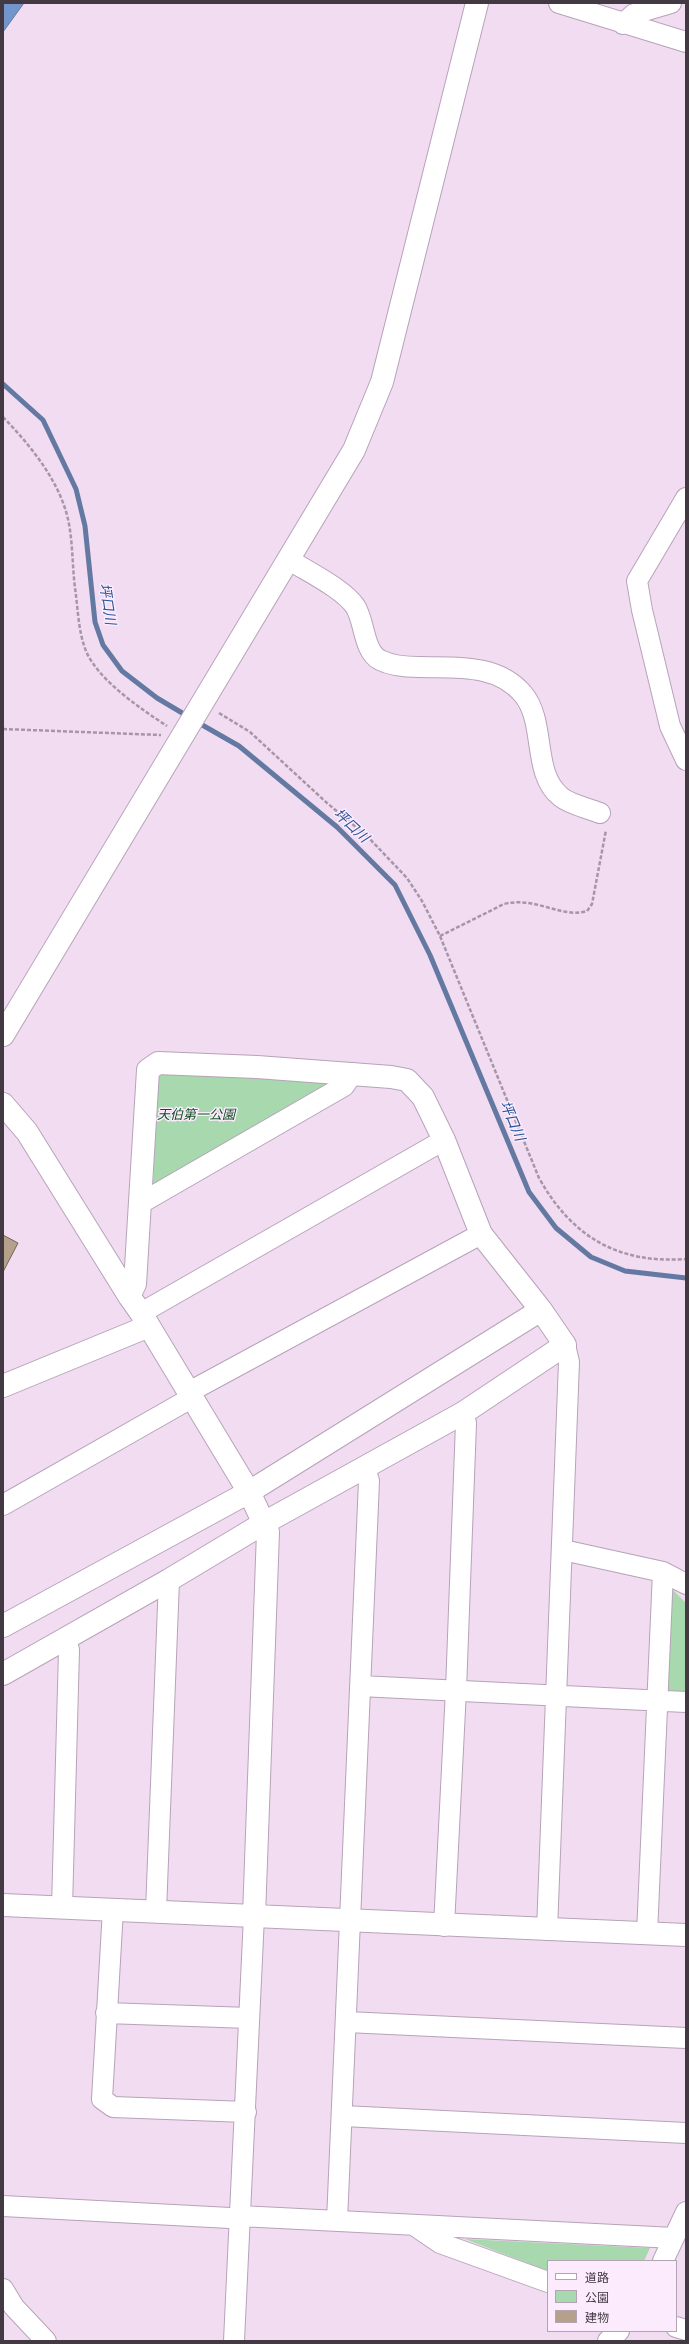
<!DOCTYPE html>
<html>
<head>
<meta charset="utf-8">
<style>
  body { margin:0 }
  #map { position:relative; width:689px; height:2344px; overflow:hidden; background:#f1dcf2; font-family:"IBM Plex Serif","Noto Sans JP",serif }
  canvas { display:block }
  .frame { position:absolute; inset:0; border:4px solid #423942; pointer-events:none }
  .legend { position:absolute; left:547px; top:2260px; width:130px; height:72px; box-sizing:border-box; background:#fcebfd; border:1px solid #b2a4b2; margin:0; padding:5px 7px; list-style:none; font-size:12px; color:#423942 }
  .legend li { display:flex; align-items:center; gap:8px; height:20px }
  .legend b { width:20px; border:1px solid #b2a4b2 }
</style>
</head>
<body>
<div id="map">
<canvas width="689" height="2344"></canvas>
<div class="frame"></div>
<ul class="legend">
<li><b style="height:5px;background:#fff"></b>道路</li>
<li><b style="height:11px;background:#a7d8ae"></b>公園</li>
<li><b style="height:11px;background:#b5a08c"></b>建物</li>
</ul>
</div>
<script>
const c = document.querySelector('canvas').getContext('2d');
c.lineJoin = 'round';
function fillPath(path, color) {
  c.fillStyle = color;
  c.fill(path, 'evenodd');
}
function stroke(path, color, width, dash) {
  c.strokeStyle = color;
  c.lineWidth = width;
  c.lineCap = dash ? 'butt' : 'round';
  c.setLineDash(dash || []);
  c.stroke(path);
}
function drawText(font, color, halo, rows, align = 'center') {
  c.font = font + ' "IBM Plex Serif","Noto Sans JP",serif';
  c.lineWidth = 3;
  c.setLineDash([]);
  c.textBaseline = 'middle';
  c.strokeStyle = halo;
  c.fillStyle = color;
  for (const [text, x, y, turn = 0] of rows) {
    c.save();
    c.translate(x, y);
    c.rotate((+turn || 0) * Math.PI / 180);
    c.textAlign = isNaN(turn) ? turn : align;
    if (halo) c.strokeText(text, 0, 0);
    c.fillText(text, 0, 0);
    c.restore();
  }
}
fillPath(new Path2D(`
  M 158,1074 L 333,1082 L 153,1186 Z
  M 672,1589 L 686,1603 L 686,1692 L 666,1691 Z
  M 465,2239 L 650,2248 L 644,2261 L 548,2261 L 548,2271 Z`), '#a7d8ae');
const water = new Path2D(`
  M 3,3 L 24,3 L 3,32 Z`);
fillPath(water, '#7295cb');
stroke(water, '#6479a2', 1);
stroke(new Path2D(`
  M 3,384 L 43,420 L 76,489 L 85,526 L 95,622 L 103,645 L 122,671 L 157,698 L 189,717
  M 197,722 L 239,746 L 337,827 L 395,885 L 430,955 L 529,1192 L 556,1228 L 591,1257 L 625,1271 L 686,1278`), '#6479a2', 5);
const building = new Path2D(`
  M 3,1235 L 18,1243 L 3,1272 Z`);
fillPath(building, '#b5a08c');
stroke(building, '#766350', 1);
const street = new Path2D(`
  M 559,3 L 686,42
  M 623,24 L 634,14 L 671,3
  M 686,498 L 637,581 L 642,610 L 670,726 L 686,760
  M 288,559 C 308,572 342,588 355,606 C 365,621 363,651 380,660 C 392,666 406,667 419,667 C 455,668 497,663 523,694 C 547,723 531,773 561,797 C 571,805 588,808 600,813
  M 141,1203 L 344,1086 L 353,1073
  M 141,1313 L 444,1140
  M 189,1392 L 481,1234
  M 3,1505 L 193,1397
  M 563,1550 L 663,1572 L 686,1584
  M 360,1686 L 686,1702
  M 62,1908 L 69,1650 L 66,1639
  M 113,1909 L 102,2099 L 113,2107 L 246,2112
  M 156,1911 L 169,1580
  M 444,1926 L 456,1690 L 466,1423 L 463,1413
  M 547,1930 L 569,1362 L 565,1345
  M 647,1934 L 663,1572
  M 106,2013 L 249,2018
  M 347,2022 L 686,2038
  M 343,2116 L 686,2133
  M 3,2206 L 230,2218 L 240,2216 L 674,2238
  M 337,2221 L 369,1481 L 365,1468
  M 415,2226 L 440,2243 L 548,2282
  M 663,2261 L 686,2212
  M 3,2289 L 14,2307 L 46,2341
  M 676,2327 L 686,2330
  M 234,2341 L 254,1916
  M 608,2341 L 619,2331`);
const secondary = new Path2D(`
  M 3,1035 L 354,450 L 382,382 L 477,3
  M 3,1104 L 27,1132 L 129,1296 L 141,1313 L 249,1492 L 268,1532 L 254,1916 L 3,1905
  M 3,1386 L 149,1326
  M 3,1626 L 249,1492 L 541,1310
  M 3,1674 L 169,1580 L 264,1523 L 463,1413 L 565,1345 L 541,1310 L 481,1234 L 444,1140 L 423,1097 L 407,1080 L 391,1077 L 257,1067 L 158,1063 L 148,1070 L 135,1284 L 129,1296
  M 254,1916 L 686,1935`);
stroke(street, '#b7a3b9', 22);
stroke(secondary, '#b7a3b9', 24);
stroke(new Path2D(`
  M 3,417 C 30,445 57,478 67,515 C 73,538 72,564 75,588 C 78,608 78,631 86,651 C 98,680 141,709 167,726
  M 219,713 L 250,732 L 327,803 L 367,836 L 407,878 L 422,901 L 440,936 L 539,1178 C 572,1237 618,1264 686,1259
  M 3,729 L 161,735
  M 440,936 L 504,904 C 536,896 562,919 587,911 L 592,904 L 606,830`), '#a696a6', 2.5, [4, 2]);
stroke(street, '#fff', 20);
stroke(secondary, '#fff', 22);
drawText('italic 13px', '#114f23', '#fcebfd', [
  ["天伯第一公園",196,1115]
]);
drawText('italic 14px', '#275295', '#fcebfd', [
  ["坪口川",107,604,81],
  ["坪口川",351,826,43],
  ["坪口川",512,1121,67]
]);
</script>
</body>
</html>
